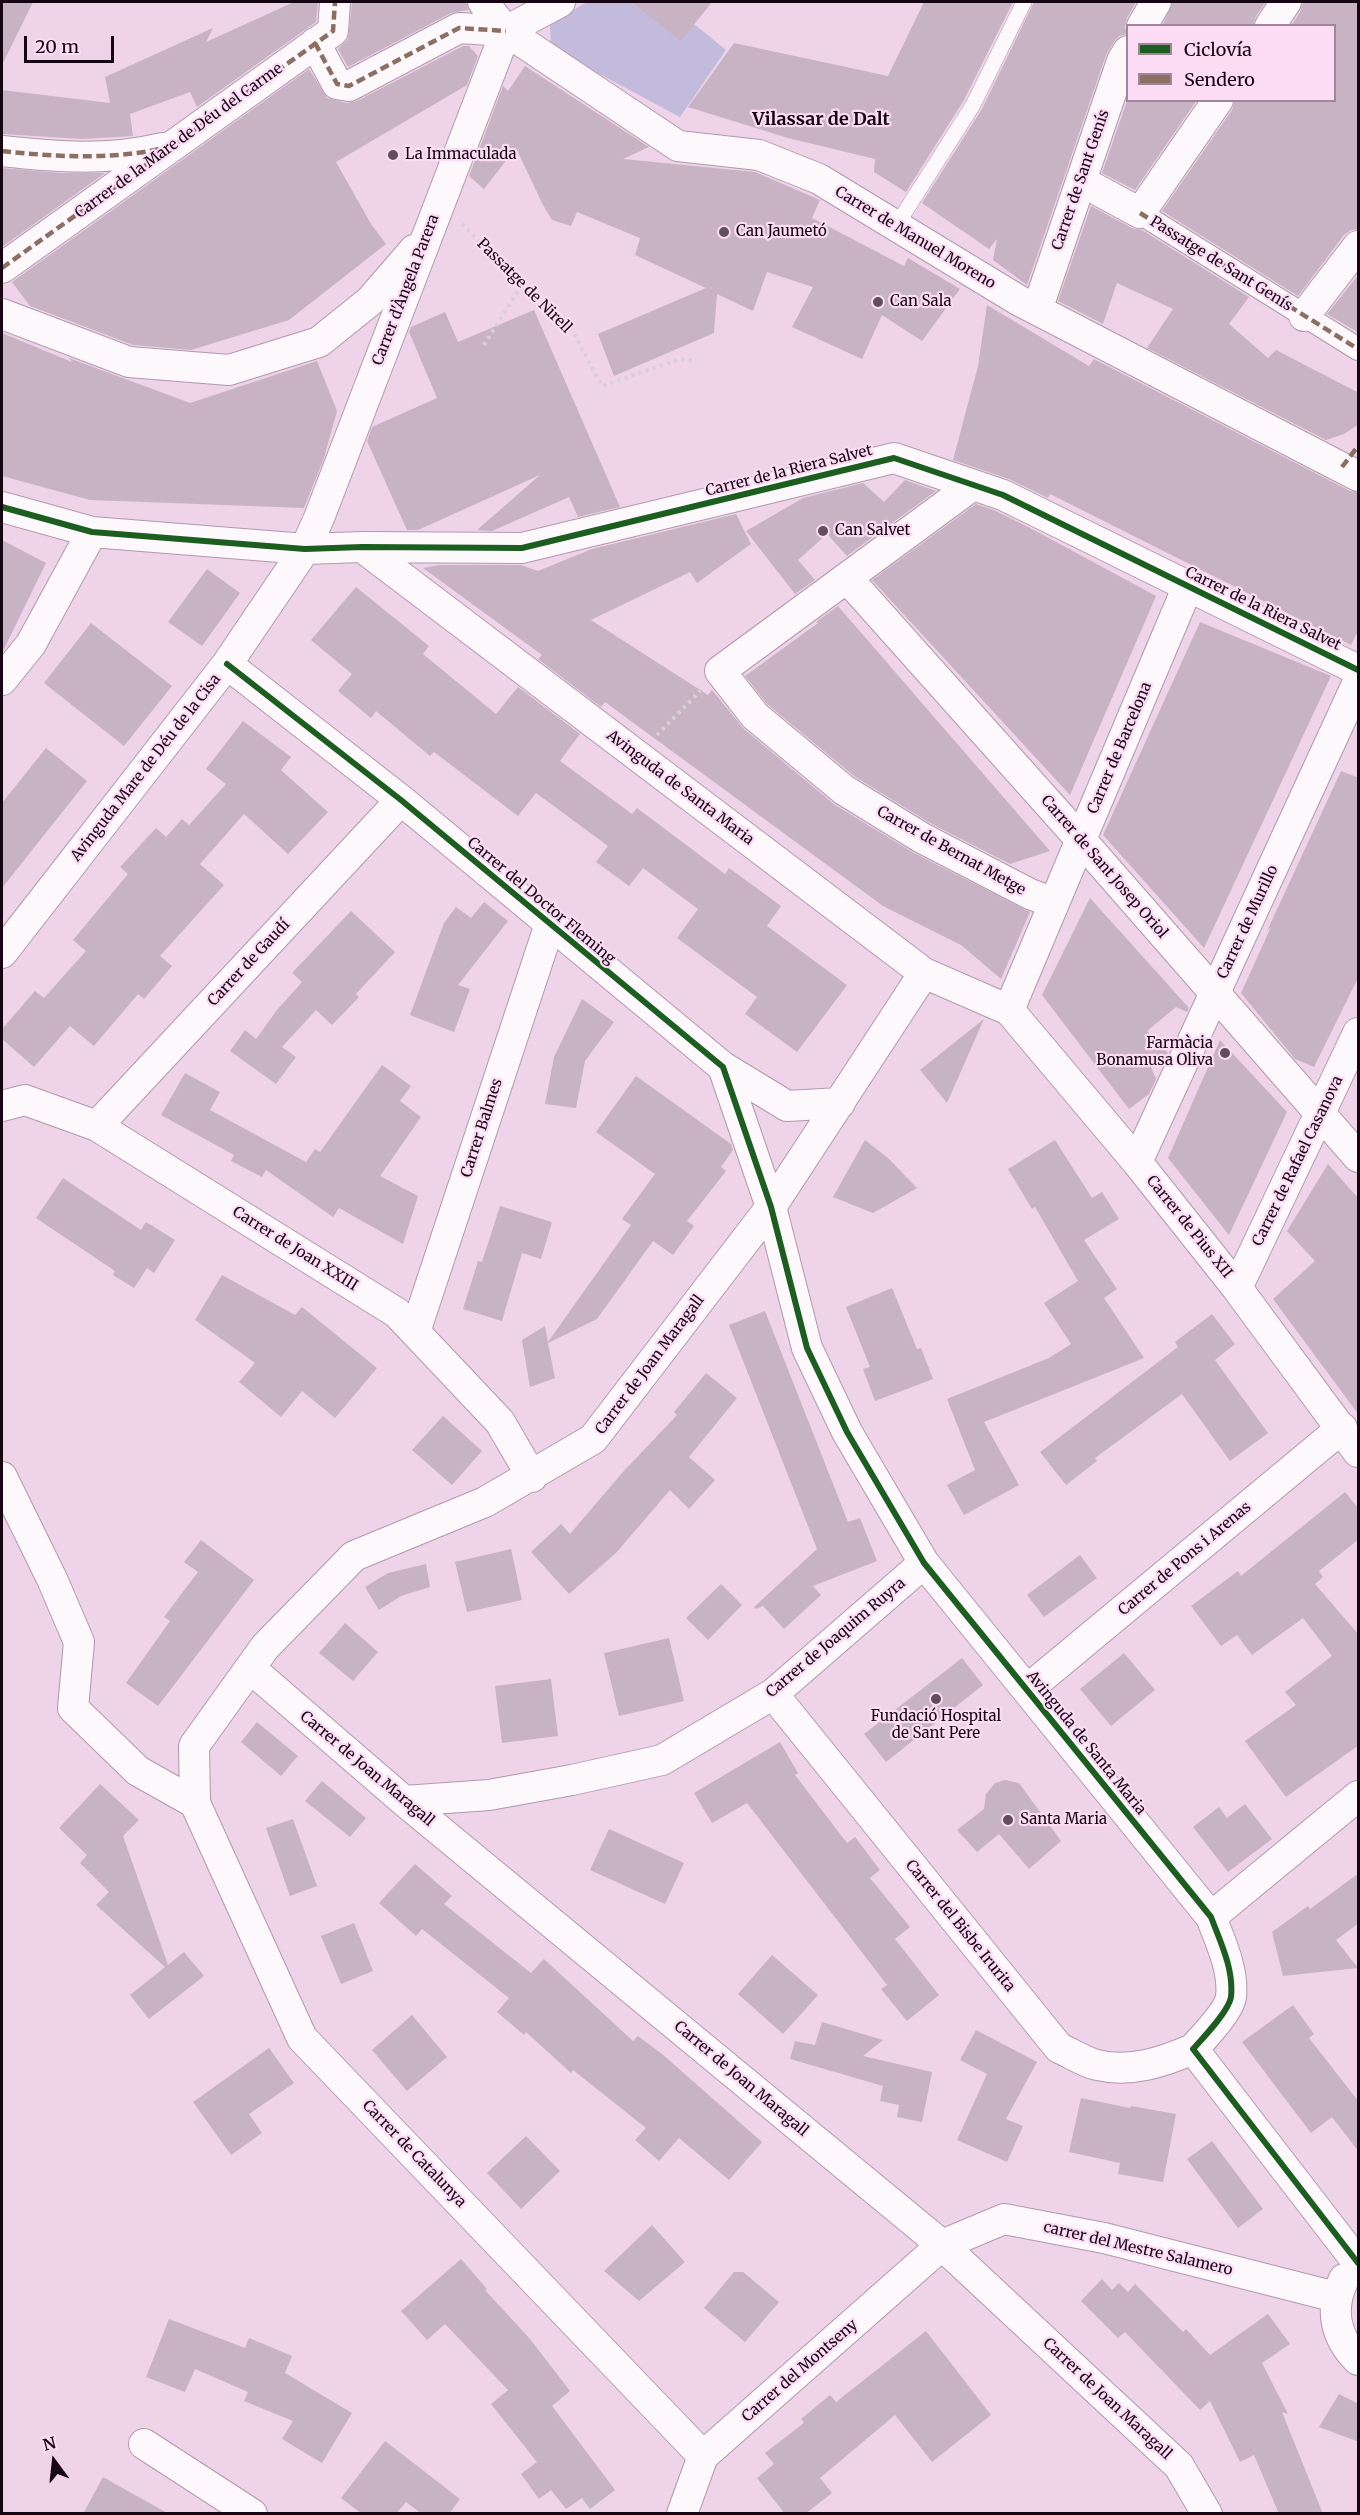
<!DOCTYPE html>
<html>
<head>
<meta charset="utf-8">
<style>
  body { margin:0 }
  #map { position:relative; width:1360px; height:2515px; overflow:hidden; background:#efd3e9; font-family:Merriweather,serif }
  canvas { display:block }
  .frame { position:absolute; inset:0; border:3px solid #160613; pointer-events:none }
  .legend { position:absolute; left:1126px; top:24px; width:210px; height:78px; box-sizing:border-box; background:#fbdcf4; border:2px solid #9f869a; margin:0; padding:8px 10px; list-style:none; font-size:18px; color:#160613 }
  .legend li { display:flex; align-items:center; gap:12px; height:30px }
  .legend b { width:30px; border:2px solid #9f869a }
  .north { position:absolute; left:24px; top:2431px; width:60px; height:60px; -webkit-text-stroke:4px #fbdcf4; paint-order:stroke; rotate:345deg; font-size:16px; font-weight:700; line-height:24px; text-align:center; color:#160613 }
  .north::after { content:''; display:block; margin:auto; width:21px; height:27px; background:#160613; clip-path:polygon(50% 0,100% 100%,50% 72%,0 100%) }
  .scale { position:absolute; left:24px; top:36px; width:90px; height:27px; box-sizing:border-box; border:3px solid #160613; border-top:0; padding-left:8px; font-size:18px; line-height:21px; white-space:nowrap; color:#160613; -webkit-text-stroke:4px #fbdcf4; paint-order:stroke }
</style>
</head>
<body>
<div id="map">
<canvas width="1360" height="2515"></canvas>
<div class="frame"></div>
<ul class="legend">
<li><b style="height:8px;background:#1b5e20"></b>Ciclovía</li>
<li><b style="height:8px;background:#8d6e63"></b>Sendero</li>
</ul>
<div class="north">N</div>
<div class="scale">20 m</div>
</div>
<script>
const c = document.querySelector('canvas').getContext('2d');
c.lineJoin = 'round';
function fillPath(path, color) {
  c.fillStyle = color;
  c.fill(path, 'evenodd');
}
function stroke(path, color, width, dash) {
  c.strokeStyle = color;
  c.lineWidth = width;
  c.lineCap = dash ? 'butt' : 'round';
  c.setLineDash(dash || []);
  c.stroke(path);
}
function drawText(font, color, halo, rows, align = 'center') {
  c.font = font + ' Merriweather,serif';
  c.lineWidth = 4.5;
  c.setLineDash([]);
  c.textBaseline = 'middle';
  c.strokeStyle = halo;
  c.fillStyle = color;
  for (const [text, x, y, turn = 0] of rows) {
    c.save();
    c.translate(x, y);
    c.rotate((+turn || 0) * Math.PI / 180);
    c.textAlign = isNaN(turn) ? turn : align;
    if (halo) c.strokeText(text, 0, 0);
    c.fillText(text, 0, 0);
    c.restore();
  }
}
fillPath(new Path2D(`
  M 587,2 L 631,2 L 681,40 L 694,24 L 726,50 L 680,117 L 551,48 L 550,24 Z`), '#c2bbdc');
fillPath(new Path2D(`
  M 2,2 L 33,2 L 2,65 Z
  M 294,2 L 318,2 L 316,22 L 197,107 L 190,92 L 130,114 L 133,136 L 82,139 L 2,134 L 2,90 L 110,103 L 105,77 L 213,28 L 206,42 Z
  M 352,2 L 466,2 L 468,10 L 451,13 L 348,67 L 338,49 L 348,39 Z
  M 631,2 L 712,2 L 681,41 Z
  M 924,2 L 1013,2 L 964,100 L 906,192 L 874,172 L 875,159 L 788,138 L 688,107 L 734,43 L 888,76 Z
  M 1034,2 L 1136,2 L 1127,18 L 1125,27 L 1127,34 L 1119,36 L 1114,42 L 1106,55 L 1027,285 L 993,260 L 997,239 L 989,249 L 922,203 L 982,109 Z
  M 1173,2 L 1266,2 L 1256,16 L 1253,26 L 1162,26 Z
  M 1303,2 L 1359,2 L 1359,229 L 1351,230 L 1344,235 L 1298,296 L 1162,211 L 1232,110 L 1235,100 L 1335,100 L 1335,26 L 1291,26 L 1300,12 Z
  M 463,46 L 469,46 L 478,56 L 467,85 L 336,162 L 371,224 L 386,244 L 289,320 L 191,350 L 133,345 L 30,306 L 12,282 L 309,69 L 327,98 L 347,103 L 357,101 Z
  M 525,66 L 649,147 L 623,159 L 755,172 L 820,200 L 812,218 L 904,266 L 908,258 L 960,289 L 922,341 L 882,315 L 862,359 L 792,327 L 813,287 L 767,272 L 753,311 L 717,294 L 714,333 L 614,376 L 598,334 L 706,288 L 635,255 L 640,238 L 577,212 L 571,226 L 552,220 L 543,205 L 516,148 L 484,189 L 469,176 L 503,86 L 508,91 Z
  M 1128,98 L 1128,100 L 1197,100 L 1135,190 L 1102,173 Z
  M 2,168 L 61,173 L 105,173 L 2,247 Z
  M 1091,206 L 1132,228 L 1142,230 L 1249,297 L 1229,324 L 1268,358 L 1276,350 L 1359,393 L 1359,424 L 1344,434 L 1326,440 L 1147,348 L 1173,309 L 1117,283 L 1103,324 L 1058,301 Z
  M 1359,274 L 1359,333 L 1327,314 Z
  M 987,305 L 1089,366 L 1094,359 L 1350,491 L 1359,493 L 1359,629 L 1351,645 L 1050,494 L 1048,498 L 1009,479 L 953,460 L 978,366 Z
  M 534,310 L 620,507 L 578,517 L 569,497 L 492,531 L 477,530 L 540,475 L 418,530 L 407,530 L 367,441 L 372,427 L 437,398 L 409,332 L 411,327 L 445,312 L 458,342 Z
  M 2,333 L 72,362 L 69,358 L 190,403 L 317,361 L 337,411 L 324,458 L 304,508 L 90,500 L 2,476 Z
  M 905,480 L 936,491 L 847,556 L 827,534 L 798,560 L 815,580 L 795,594 L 746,531 L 803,498 L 863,483 L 884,502 Z
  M 976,504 L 996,511 L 1032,529 L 1156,596 L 1070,795 L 872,580 Z
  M 736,514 L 751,544 L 697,583 L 690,572 L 591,620 L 708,695 L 712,690 L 744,729 L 835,805 L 914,853 L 1030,912 L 1001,979 L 961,945 L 883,906 L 605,702 L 601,707 L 538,659 L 542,655 L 423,568 L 440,565 L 521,565 L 538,571 L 592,549 Z
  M 2,540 L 46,563 L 2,653 Z
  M 207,569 L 240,593 L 202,646 L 168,622 Z
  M 356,587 L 429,646 L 423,654 L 496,714 L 518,687 L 580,734 L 560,761 L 632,814 L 637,808 L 725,874 L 729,868 L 781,906 L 767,926 L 847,985 L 797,1052 L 745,1014 L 757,997 L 677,938 L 698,909 L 643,868 L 629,886 L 596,862 L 608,846 L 536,793 L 518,816 L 434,752 L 430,756 L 376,711 L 371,718 L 338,691 L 352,674 L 311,640 Z
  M 838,606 L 1050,851 L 1010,864 L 930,823 L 854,776 L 767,704 L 745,676 L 818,623 L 816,622 Z
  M 1200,622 L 1331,676 L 1204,948 L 1103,835 Z
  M 91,623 L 172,686 L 124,746 L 44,683 Z
  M 243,721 L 291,757 L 281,770 L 328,812 L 288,854 L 244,814 L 200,864 L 224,885 L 160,956 L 172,966 L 144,999 L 138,994 L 94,1046 L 70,1026 L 34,1067 L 2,1039 L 2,1029 L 35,991 L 44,998 L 86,951 L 73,940 L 128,874 L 120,867 L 156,828 L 166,837 L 182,819 L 189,825 L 226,784 L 206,769 Z
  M 46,748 L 87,781 L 2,888 L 2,803 Z
  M 1341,771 L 1359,778 L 1359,976 L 1314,1067 L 1295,1059 L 1241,993 L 1271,927 L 1267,931 Z
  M 1090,898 L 1189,1008 L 1187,1012 L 1176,1007 L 1147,1031 L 1168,1053 L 1166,1058 L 1151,1067 L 1156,1079 L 1149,1094 L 1129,1109 L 1042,995 Z
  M 484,902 L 508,921 L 458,985 L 470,989 L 454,1032 L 410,1015 L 444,923 L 456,907 L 471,918 Z
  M 351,911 L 395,952 L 356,994 L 359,997 L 332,1025 L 316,1010 L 282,1047 L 296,1057 L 276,1084 L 230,1051 L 245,1030 L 256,1039 L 277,1010 L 302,982 L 292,973 Z
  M 582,999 L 614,1022 L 585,1061 L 576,1108 L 545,1104 L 554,1057 Z
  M 984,1019 L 947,1103 L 920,1070 Z
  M 1220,1040 L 1287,1112 L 1229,1235 L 1168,1158 Z
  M 382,1065 L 411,1086 L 400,1101 L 421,1117 L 380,1176 L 418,1196 L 403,1244 L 339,1208 L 333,1217 L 266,1170 L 262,1177 L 231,1161 L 234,1155 L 161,1115 L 185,1073 L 220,1092 L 210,1110 L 306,1162 L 315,1149 L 320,1152 Z
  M 636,1076 L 731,1144 L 733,1150 L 721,1167 L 726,1171 L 687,1221 L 694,1226 L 673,1255 L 653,1241 L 597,1319 L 548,1343 L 555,1378 L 530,1387 L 522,1340 L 545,1326 L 548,1342 L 631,1225 L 622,1219 L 655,1174 L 596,1132 Z
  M 865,1140 L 888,1158 L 917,1188 L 873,1213 L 833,1197 Z
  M 1055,1140 L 1092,1198 L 1102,1192 L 1119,1219 L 1084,1240 L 1117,1289 L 1104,1298 L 1144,1358 L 984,1422 L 1019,1485 L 964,1515 L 947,1485 L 975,1470 L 947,1399 L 1049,1358 L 1071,1344 L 1044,1303 L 1078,1281 L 1035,1207 L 1032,1209 L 1008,1169 Z
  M 1328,1164 L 1359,1199 L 1359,1415 L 1273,1299 L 1315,1261 L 1287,1231 Z
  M 63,1178 L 141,1230 L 146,1222 L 175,1240 L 154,1273 L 147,1268 L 134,1288 L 113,1275 L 115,1271 L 36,1218 Z
  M 500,1206 L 552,1222 L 541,1259 L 522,1253 L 502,1321 L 463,1309 L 478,1261 L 482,1262 Z
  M 222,1275 L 295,1315 L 302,1307 L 377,1368 L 335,1418 L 302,1391 L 281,1417 L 239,1382 L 255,1363 L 195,1320 Z
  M 892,1288 L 917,1349 L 921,1348 L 933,1379 L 875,1401 L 863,1369 L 870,1367 L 846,1307 Z
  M 765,1311 L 848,1522 L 860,1518 L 877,1561 L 813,1586 L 821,1595 L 784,1629 L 763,1606 L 756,1609 L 754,1607 L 817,1549 L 729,1325 Z
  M 1212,1314 L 1235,1344 L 1215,1360 L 1268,1433 L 1230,1461 L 1182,1394 L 1095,1458 L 1097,1461 L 1066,1485 L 1040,1452 L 1178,1347 L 1175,1342 Z
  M 706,1373 L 737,1398 L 689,1457 L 715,1480 L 689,1509 L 670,1490 L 616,1553 L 569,1594 L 531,1552 L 561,1524 L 570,1534 L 622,1473 L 677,1415 L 674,1412 Z
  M 443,1416 L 482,1451 L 452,1485 L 412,1450 Z
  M 1345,1492 L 1359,1509 L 1359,1539 L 1319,1571 L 1323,1577 L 1315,1584 L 1359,1635 L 1359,1745 L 1286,1797 L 1245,1741 L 1296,1705 L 1285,1692 L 1332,1656 L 1303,1618 L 1252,1655 L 1237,1635 L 1221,1646 L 1191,1606 L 1238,1571 L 1241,1576 Z
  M 201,1540 L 254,1580 L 158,1706 L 126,1683 L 170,1621 L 164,1617 L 198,1572 L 184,1562 Z
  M 511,1549 L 522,1600 L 467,1612 L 455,1562 Z
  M 1080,1555 L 1097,1578 L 1044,1617 L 1027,1595 Z
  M 426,1564 L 430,1587 L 401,1596 L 379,1610 L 365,1587 L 388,1573 Z
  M 721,1584 L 742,1605 L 708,1640 L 686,1618 Z
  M 345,1623 L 378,1652 L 353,1681 L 319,1653 Z
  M 669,1638 L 684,1701 L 619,1716 L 604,1653 Z
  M 1124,1653 L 1155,1690 L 1111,1726 L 1080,1689 Z
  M 962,1658 L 983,1685 L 886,1762 L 864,1734 Z
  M 551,1679 L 558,1736 L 502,1743 L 495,1686 Z
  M 257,1722 L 298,1756 L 281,1776 L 241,1742 Z
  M 780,1742 L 798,1773 L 795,1775 L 847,1843 L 855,1837 L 880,1870 L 870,1878 L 910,1927 L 895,1939 L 939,1995 L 907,2021 L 881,1989 L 887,1985 L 747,1803 L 712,1823 L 694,1793 Z
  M 1005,1780 L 1019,1783 L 1061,1841 L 1029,1869 L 999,1834 L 977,1852 L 957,1830 L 984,1809 L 986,1794 L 995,1783 Z
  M 322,1781 L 366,1818 L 350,1837 L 305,1801 Z
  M 100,1784 L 139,1820 L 123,1836 L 168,1965 L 184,1952 L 204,1976 L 149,2019 L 130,1995 L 165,1967 L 96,1905 L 109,1892 L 80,1863 L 87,1855 L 59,1828 Z
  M 1245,1804 L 1272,1839 L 1228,1872 L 1193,1827 L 1219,1807 L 1227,1818 Z
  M 293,1819 L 317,1886 L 290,1896 L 266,1828 Z
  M 609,1829 L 684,1863 L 665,1904 L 590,1870 Z
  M 415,1864 L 452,1896 L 444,1904 L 531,1973 L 544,1959 L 633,2041 L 638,2036 L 662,2054 L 762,2142 L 729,2180 L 679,2138 L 659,2161 L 635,2140 L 646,2128 L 573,2070 L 571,2073 L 526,2032 L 524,2035 L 497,2012 L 509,1998 L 422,1929 L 416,1936 L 379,1903 Z
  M 1359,1873 L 1359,1923 L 1336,1940 L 1358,1968 L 1283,1976 L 1272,1932 L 1308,1906 L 1310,1909 Z
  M 354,1923 L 373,1971 L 341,1984 L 321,1936 Z
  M 772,1955 L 818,1995 L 783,2034 L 738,1994 Z
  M 1293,2005 L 1314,2034 L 1309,2038 L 1359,2102 L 1359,2152 L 1332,2117 L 1311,2133 L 1242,2042 Z
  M 412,2015 L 447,2057 L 407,2091 L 372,2050 Z
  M 822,2022 L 883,2040 L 863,2056 L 932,2072 L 922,2122 L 897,2117 L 899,2105 L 880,2101 L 883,2086 L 790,2059 L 795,2041 L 815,2045 Z
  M 976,2030 L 1037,2062 L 1006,2119 L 1023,2126 L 1007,2162 L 957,2140 L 987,2074 L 960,2060 Z
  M 269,2048 L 294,2083 L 249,2114 L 262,2133 L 231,2155 L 193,2102 Z
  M 1081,2098 L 1130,2108 L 1131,2106 L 1176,2114 L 1163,2182 L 1118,2174 L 1120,2163 L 1069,2152 Z
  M 526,2136 L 560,2171 L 521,2209 L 487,2173 Z
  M 1212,2141 L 1263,2209 L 1238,2228 L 1187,2159 Z
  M 652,2225 L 685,2262 L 639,2301 L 604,2271 Z
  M 461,2259 L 487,2289 L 485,2290 L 530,2339 L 570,2391 L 552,2406 L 615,2490 L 590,2509 L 582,2498 L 566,2509 L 551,2490 L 539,2499 L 521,2474 L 537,2462 L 491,2404 L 508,2390 L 445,2324 L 427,2340 L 401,2311 Z
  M 734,2272 L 743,2272 L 779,2302 L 745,2342 L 704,2308 Z
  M 1102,2279 L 1112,2290 L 1119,2283 L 1128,2292 L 1135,2284 L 1183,2332 L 1186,2329 L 1210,2355 L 1268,2314 L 1290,2344 L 1262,2363 L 1288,2414 L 1282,2412 L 1323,2514 L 1279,2514 L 1254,2455 L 1240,2462 L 1210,2401 L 1200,2410 L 1125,2332 L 1118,2338 L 1081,2301 Z
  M 169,2319 L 245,2348 L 249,2338 L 292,2356 L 285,2373 L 352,2413 L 322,2463 L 282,2439 L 293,2421 L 244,2401 L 248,2392 L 195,2369 L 185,2392 L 146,2377 Z
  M 926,2331 L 991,2415 L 932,2462 L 895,2415 L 820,2478 L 832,2493 L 805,2514 L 785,2514 L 757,2478 L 774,2464 L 765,2453 L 804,2423 L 801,2419 L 830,2395 L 836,2402 Z
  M 1339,2394 L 1359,2404 L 1359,2442 L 1319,2427 Z
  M 385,2441 L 460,2499 L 449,2514 L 422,2514 L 406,2502 L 396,2514 L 362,2514 L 341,2498 Z
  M 103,2477 L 169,2514 L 83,2514 Z`), '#c8b3c4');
const service = new Path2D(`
  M 896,226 L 973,105 L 1024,2`);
const pedestrian = new Path2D(`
  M 1140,213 L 1358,349`);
const minor = new Path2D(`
  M 483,2 L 506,31 L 678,146 L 759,155 L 819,179 L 1018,300 L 1358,476
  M 1142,26 L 1156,2
  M 1270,26 L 1286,2
  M 506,31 L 560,2
  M 315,43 L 337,84 L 349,86 L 459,28 L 506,31
  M 2,151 C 56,157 109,161 162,148
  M 1081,181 L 1140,213 L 1218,100
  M 2,268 L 333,31 L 335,2
  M 1037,310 L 1122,61 L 1128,51
  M 2,314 L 129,362 L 229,370 L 319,342 L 370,301 L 414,250
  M 1304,316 L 1358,246
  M 973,485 L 720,671 L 755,716 L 844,790 L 922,838 L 1030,894 L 1054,903
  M 2,507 L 92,532 L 305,549 L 362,547 L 522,548 L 894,458 L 1003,495 L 1358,670
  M 362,547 L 924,973 L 1009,1010 L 1137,1162 L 1237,1288 L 1358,1452
  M 847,578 L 1081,840 L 1358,1157
  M 227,664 L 401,800 L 723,1067 L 771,1207 L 807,1348 L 847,1432 L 924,1563 L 1211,1917 C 1220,1941 1234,1969 1231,1997 C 1229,2011 1203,2038 1193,2049 L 1358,2263
  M 2,680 L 31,644 L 92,532
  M 2,953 L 227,664 L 305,549 L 319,518 L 506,31
  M 1009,1010 L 1188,586
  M 723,1067 L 787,1106 L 840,1103
  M 2,1106 L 25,1100 L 97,1126 L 397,1313 L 500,1422 L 532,1477
  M 97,1126 L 401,800
  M 1137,1162 L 1358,682
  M 1237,1288 L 1358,1033
  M 415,1332 L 550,924
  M 2,1477 L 52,1579 L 79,1642 L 73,1708 L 138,1771 L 195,1803 L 302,2038 L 703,2456
  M 250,1668 L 404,1801 L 942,2245 L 1179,2466 L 1207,2514
  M 1028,1689 L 1342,1428
  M 773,1694 L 1059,2048 C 1071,2053 1084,2062 1097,2065 C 1131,2073 1163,2062 1193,2049
  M 404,1801 L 489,1795 L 572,1780 L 662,1760 L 773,1694 L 924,1563
  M 195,1803 L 194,1746 L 265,1647 L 354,1556 L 485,1502 L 593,1439 L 771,1207 L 924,973
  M 1211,1917 L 1358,1796
  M 1344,2279 C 1329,2309 1335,2337 1358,2360
  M 144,2444 L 252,2514
  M 682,2514 L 703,2456 L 942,2245 L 1004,2219 L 1104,2238 L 1336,2297`);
stroke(service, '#b09aab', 16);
stroke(pedestrian, '#b09aab', 24);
stroke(minor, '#b09aab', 32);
stroke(new Path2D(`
  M 462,224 L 522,285 L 573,332 L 602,386 L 680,359 L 695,361
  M 484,345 L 522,285
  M 657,735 L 700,691`), '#d9d0d7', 4, [3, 4.5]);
stroke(service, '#fdf8fc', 15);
stroke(pedestrian, '#fdf8fc', 22);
stroke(minor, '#fdf8fc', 30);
stroke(new Path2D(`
  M 315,43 L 337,84 L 349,86 L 459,28 L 506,31
  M 2,151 C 57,157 111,160 165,148
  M 1140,213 L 1358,349
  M 2,268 L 333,31 L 335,2
  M 1342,467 L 1358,446`), '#8d6e63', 4.5, [9, 4.5]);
stroke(new Path2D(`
  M 2,507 L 92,532 L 305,549 L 362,547 L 522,548 L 894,458 L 1003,495 L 1358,670
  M 227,664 L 401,800 L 723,1067 L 771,1207 L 807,1348 L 847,1432 L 924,1563 L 1211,1917 C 1220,1941 1234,1969 1231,1997 C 1229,2011 1203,2038 1193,2049 L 1358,2263`), '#1b5e20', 6);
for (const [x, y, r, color] of [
  [393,155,6,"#624e5e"],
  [724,232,6,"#624e5e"],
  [878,302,6,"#624e5e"],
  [823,531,6,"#624e5e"],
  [1225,1053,6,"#624e5e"],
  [936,1699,6,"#624e5e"],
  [1008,1820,6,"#624e5e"]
]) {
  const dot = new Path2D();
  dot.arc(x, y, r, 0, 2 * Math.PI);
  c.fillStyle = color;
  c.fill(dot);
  stroke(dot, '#fbdcf4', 2);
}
drawText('15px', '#160613', '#fbdcf4', [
  ["Carrer de la Mare de Déu del Carme",179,141,-36],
  ["Carrer de Sant Genís",1081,180,-71],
  ["Carrer de Manuel Moreno",915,238,31],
  ["Passatge de Sant Genís",1221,264,32],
  ["Passatge de Nirell",524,286,45],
  ["Carrer d'Àngela Parera",406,290,-69],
  ["Carrer de la Riera Salvet",789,471,-14],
  ["Carrer de la Riera Salvet",1263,609,26],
  ["Carrer de Barcelona",1120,748,-67],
  ["Avinguda Mare de Déu de la Cisa",146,768,-52],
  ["Avinguda de Santa Maria",680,788,37],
  ["Carrer de Bernat Metge",951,851,29],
  ["Carrer de Sant Josep Oriol",1104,867,49],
  ["Carrer del Doctor Fleming",541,901,40],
  ["Carrer de Murillo",1248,922,-65],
  ["Carrer de Gaudí",249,963,-47],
  ["Carrer Balmes",482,1128,-72],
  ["Carrer de Rafael Casanova",1298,1161,-64],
  ["Carrer de Pius XII",1189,1227,51],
  ["Carrer de Joan XXIII",295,1249,32],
  ["Carrer de Joan Maragall",650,1365,-53],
  ["Carrer de Pons i Arenas",1185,1559,-40],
  ["Carrer de Joaquim Ruyra",836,1638,-40],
  ["Avinguda de Santa Maria",1086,1743,51],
  ["Carrer de Joan Maragall",367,1769,40],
  ["Carrer del Bisbe Irurita",960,1926,51],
  ["Carrer de Joan Maragall",741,2079,40],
  ["Carrer de Catalunya",414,2154,46],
  ["carrer del Mestre Salamero",1138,2249,13],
  ["Carrer del Montseny",800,2371,-41],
  ["Carrer de Joan Maragall",1107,2399,43]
]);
drawText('15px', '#160613', '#fbdcf4', [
  ["La Immaculada",405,155],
  ["Can Jaumetó",736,232],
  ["Can Sala",890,302],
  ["Can Salvet",835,531],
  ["Farmàcia",1213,1044,"right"],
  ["Bonamusa Oliva",1213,1061,"right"],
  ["Fundació Hospital",936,1717,"center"],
  ["de Sant Pere",936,1734,"center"],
  ["Santa Maria",1020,1820]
], 'left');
drawText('bold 18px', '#160613', '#fbdcf4', [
  ["Vilassar de Dalt",821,120]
]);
</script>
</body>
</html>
